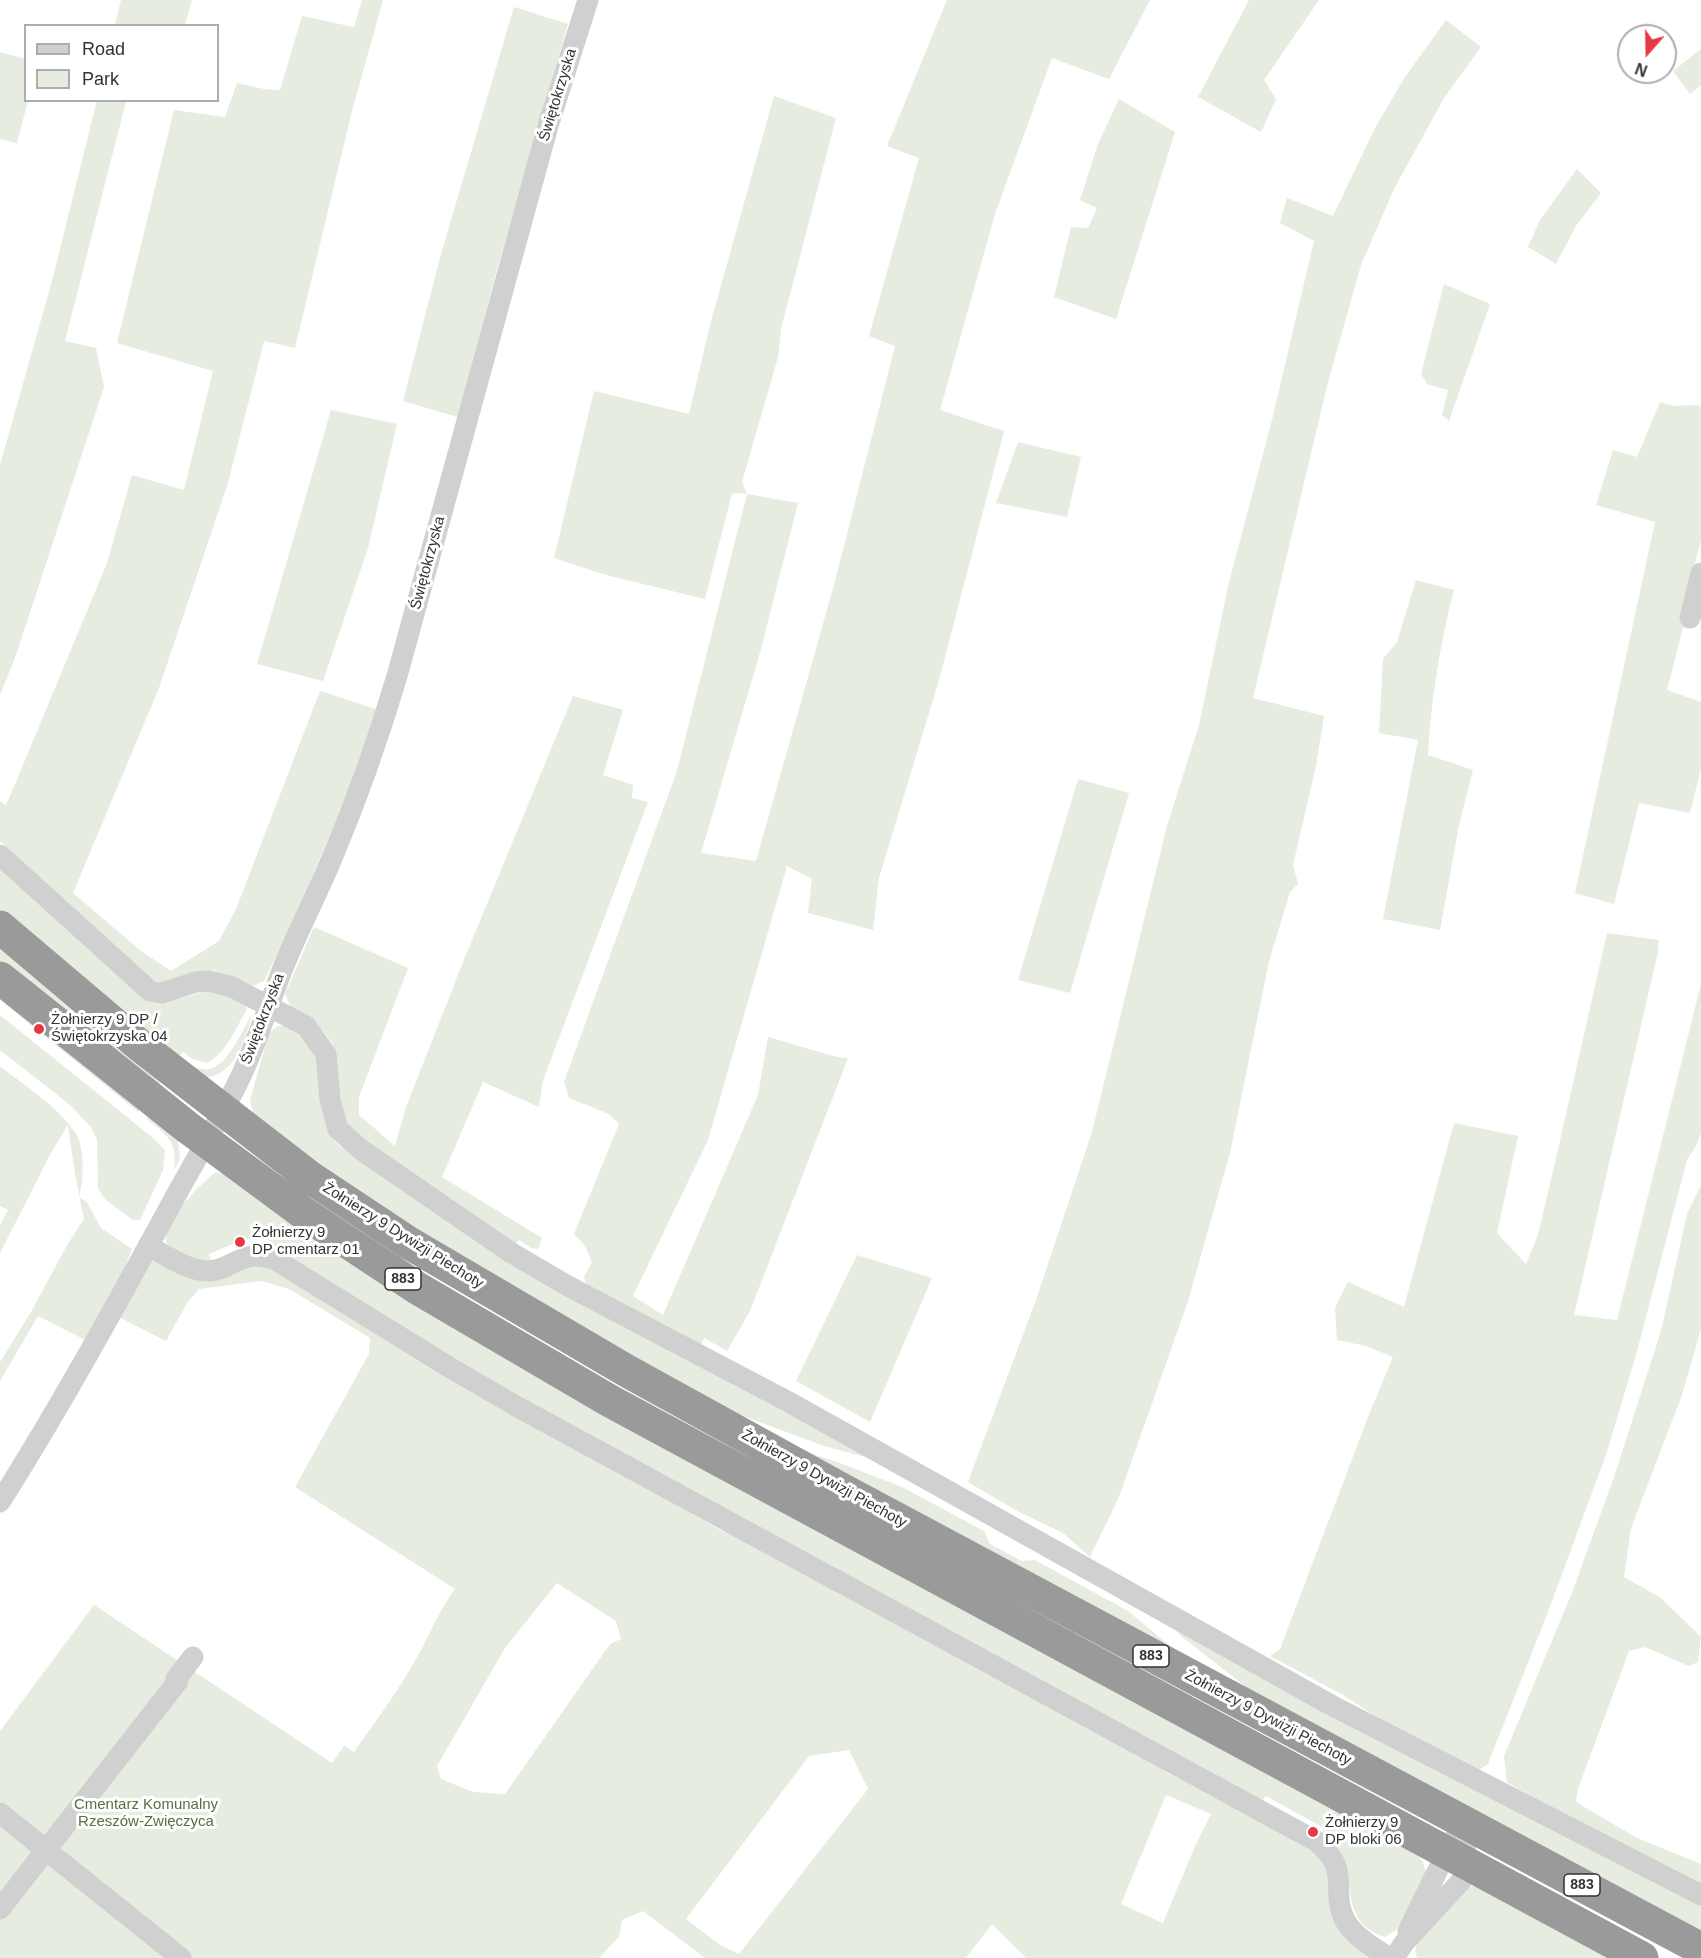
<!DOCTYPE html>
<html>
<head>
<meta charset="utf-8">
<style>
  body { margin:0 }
  #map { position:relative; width:1701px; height:1958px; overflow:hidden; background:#fff; font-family:Helvetica,sans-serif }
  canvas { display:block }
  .legend { position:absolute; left:24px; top:24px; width:195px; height:78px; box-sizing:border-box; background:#fff; border:2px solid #adadad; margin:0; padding:8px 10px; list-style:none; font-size:18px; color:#333 }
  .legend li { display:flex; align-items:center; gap:12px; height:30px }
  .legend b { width:30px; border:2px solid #adadad }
  .north { position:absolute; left:1617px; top:24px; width:60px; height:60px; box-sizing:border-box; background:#fff; border:2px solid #adadad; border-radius:50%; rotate:200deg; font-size:16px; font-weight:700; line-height:24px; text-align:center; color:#333 }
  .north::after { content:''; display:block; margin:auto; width:21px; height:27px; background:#e63946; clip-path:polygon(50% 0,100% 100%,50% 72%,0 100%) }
</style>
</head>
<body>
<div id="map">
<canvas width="1701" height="1958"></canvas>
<ul class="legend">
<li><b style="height:8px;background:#d0d0d0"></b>Road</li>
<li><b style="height:16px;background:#e6ecdf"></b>Park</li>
</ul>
<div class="north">N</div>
</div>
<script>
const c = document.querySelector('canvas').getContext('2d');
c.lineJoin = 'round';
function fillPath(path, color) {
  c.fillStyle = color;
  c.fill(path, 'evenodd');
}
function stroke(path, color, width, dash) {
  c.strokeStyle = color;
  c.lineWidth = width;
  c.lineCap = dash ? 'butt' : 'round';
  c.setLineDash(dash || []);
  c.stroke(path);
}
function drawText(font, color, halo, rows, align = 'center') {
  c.font = font + ' Helvetica,sans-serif';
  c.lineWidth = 6;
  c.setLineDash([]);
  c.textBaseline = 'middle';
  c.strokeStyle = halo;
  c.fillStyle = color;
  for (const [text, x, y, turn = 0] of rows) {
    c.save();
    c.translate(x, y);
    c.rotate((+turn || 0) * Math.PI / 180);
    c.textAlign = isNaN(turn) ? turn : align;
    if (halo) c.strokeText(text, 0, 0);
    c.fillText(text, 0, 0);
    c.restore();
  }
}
fillPath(new Path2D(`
  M 121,0 L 192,0 L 185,25 L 115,25 Z
  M 362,0 L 383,0 L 352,111 L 295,348 L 264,341 L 228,483 L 159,688 L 73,893 L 141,951 L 171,971 L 219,941 L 236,909 L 320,691 L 376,709 L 345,800 L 289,930 L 264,981 L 253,986 L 213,970 L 162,983 L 149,978 L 0,841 L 0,801 L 6,805 L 18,777 L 107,563 L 132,475 L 184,490 L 213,371 L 117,343 L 174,110 L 225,117 L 237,83 L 264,89 L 280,90 L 302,16 L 354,27 Z
  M 947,0 L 1150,0 L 1109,79 L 1052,58 L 995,214 L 940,410 L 1004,431 L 939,680 L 879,878 L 873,930 L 808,913 L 812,879 L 787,866 L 708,1140 L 633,1296 L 663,1315 L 758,1095 L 768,1037 L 837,1057 L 848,1058 L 750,1311 L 727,1351 L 704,1338 L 701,1345 L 587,1288 L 584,1277 L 592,1262 L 585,1246 L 574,1234 L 619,1124 L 609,1114 L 569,1098 L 564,1082 L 677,771 L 747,494 L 732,493 L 705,599 L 606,575 L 554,558 L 594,391 L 689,414 L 710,325 L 774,96 L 836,118 L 781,329 L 778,357 L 742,482 L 747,494 L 798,503 L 761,649 L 701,853 L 756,861 L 834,585 L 895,346 L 869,336 L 919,158 L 887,146 Z
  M 1249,0 L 1319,0 L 1264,80 L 1276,99 L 1261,132 L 1198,97 Z
  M 514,7 L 568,24 L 496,273 L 458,417 L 403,401 L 441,254 Z
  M 1446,20 L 1481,47 L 1444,98 L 1394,189 L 1361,265 L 1328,382 L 1253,698 L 1324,716 L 1316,766 L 1293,865 L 1298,884 L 1290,892 L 1269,961 L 1230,1153 L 1188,1301 L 1119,1497 L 1090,1557 L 1063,1533 L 1019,1512 L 968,1482 L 1036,1300 L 1092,1132 L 1167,826 L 1199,725 L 1229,582 L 1272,420 L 1314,241 L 1280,223 L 1287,198 L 1333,216 L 1375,128 L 1405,77 Z
  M 1701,49 L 1701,85 L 1690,94 L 1673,71 Z
  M 0,52 L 25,59 L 26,100 L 28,101 L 17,143 L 0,139 Z
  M 1119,99 L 1175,132 L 1116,319 L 1054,297 L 1071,227 L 1088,228 L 1097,208 L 1080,200 L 1098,144 Z
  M 97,100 L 126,101 L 65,341 L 96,348 L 104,387 L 16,655 L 0,695 L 0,465 L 52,281 Z
  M 1577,169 L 1601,193 L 1576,226 L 1556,264 L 1528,247 L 1540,220 Z
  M 1444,284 L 1490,304 L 1449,421 L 1442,415 L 1448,390 L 1427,384 L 1421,374 Z
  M 1660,402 L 1673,406 L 1699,405 L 1701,407 L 1701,540 L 1689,588 L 1684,624 L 1667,690 L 1701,702 L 1701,768 L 1690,813 L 1639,803 L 1614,904 L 1575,893 L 1655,522 L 1596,505 L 1613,450 L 1637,457 Z
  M 331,410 L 397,424 L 368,548 L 323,681 L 257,664 Z
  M 1018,442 L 1081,457 L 1067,517 L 996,503 Z
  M 1416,580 L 1454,590 C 1440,643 1431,700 1428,755 L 1473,770 L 1459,825 L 1440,930 L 1383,919 L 1418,740 L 1379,733 L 1383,659 L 1397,642 Z
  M 573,696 L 623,710 L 603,775 L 633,785 L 632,798 L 648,802 L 543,1080 L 539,1107 L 483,1082 L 442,1177 L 542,1238 L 538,1249 L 531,1248 L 519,1240 L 515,1245 L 349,1129 L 339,1103 L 333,1044 L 323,1031 L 291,1007 L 285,994 L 314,927 L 408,968 L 359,1097 L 359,1115 L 395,1146 L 406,1107 L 465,957 Z
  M 1078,779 L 1129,793 L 1070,993 L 1018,980 Z
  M 0,862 L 167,1002 L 214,989 L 243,1002 L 247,1009 C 236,1027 226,1055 206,1063 L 191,1058 L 183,1052 L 176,1061 L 0,913 Z
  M 1607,933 L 1659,940 L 1658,952 L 1574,1315 L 1617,1320 L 1701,984 L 1701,1133 L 1696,1146 L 1687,1160 L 1636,1355 L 1606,1455 L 1546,1617 L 1488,1764 L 1479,1770 L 1389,1725 L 1343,1695 L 1270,1656 L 1280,1649 L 1368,1417 L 1393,1357 L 1366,1346 L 1337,1340 L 1335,1308 L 1348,1282 L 1404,1307 L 1454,1123 L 1518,1136 L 1497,1233 L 1526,1264 L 1538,1235 L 1557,1154 Z
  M 0,941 L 165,1077 L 155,1089 L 0,961 Z
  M 0,988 L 144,1105 L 138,1112 L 0,1000 Z
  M 252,1014 C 245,1040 236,1073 206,1078 L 194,1067 C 199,1068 204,1070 209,1069 C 227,1067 243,1029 252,1014 Z
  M 0,1015 L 153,1138 L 165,1150 L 163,1170 L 140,1220 L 133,1220 L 106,1200 L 98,1189 L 97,1140 L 91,1127 L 70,1105 L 0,1050 Z
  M 288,1025 C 297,1033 308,1041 313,1052 C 328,1081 312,1141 353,1152 L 873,1459 L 824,1446 L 708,1403 L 634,1363 L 349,1187 L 254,1117 L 250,1100 L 269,1033 L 278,1026 Z
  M 0,1066 C 25,1086 56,1105 75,1132 C 85,1146 84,1181 79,1197 L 87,1202 L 101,1228 L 132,1249 L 119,1283 L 85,1340 L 38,1316 L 0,1381 L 0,1362 L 31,1312 L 66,1247 L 84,1219 C 77,1188 72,1157 68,1125 L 52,1151 L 0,1253 L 0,1226 L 8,1210 L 0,1206 Z
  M 153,1112 L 178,1139 L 180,1158 L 174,1170 C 178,1142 168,1136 147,1119 Z
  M 216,1172 L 232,1176 L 1413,1849 L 1423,1862 L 1426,1873 L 1420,1889 L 1397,1929 L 1385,1937 C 1338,1923 1358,1877 1336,1846 C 1333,1841 1326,1837 1322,1833 L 1324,1828 L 1266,1796 L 1261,1802 L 429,1347 L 270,1248 L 269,1240 L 245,1239 L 209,1254 L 211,1263 C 197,1259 178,1257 168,1245 C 155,1229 203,1181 216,1172 Z
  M 1701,1185 L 1701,1329 L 1682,1395 L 1631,1528 L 1624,1577 L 1661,1598 L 1701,1637 L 1698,1662 L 1689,1666 L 1645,1647 L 1629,1651 L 1578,1789 L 1576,1802 L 1637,1838 L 1701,1864 L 1701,1885 L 1554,1810 L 1507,1782 L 1504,1756 L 1573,1590 L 1615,1474 L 1661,1331 L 1687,1214 Z
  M 857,1255 L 932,1278 L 870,1422 L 796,1381 Z
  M 159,1260 L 246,1266 L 267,1265 L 720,1530 L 762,1546 L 1120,1744 L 1168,1773 L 1314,1850 L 1328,1867 L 1371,1958 L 1026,1958 L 992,1924 L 966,1958 L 705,1958 L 643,1911 L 622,1920 L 619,1937 L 599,1958 L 0,1958 L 0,1731 L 94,1605 L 332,1763 L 344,1746 L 354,1752 C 377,1719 402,1686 421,1650 C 433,1628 440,1609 455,1589 L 295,1487 L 369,1354 L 370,1338 L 289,1289 L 261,1281 L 199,1289 L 187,1303 L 166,1341 L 119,1317 L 151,1261 ZM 557,1583 L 616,1621 L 621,1639 L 610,1644 L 505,1794 L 473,1792 L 441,1779 L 437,1766 L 505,1648 ZM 849,1750 L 868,1789 L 739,1954 L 720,1945 L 686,1919 L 809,1756 ZM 1166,1795 L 1211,1814 L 1195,1846 L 1163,1923 L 1121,1904 Z
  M 804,1451 L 840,1463 L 902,1487 L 984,1531 L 990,1544 L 1022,1561 L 1035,1560 L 1128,1611 L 1187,1660 Z
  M 1164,1616 L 1701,1903 L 1701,1937 L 1265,1702 L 1181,1636 Z
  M 1472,1886 L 1484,1887 L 1617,1958 L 1417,1958 L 1415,1951 L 1418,1940 L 1460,1892 Z`), '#e6ecdf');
stroke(new Path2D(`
  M 1690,618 L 1701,573
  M 0,855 L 150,991 L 162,993 L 196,982 L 209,981 L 232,987 L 306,1026 L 326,1054 L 330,1100 L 338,1129 L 360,1149 L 510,1252 L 568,1286 L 787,1401 L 1331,1705 L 1701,1895
  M 148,1246 C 164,1254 190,1272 208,1271 C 234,1270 240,1248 274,1259 L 449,1367 L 516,1406 L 1316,1841 C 1354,1872 1328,1890 1346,1922 C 1355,1937 1375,1949 1390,1958
  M 0,1502 C 60,1407 114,1309 168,1210 C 192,1165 219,1122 241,1076 C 257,1041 269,1004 283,968 C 297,933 315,898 330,863 C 356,802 378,740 397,676 L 548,126 L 588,0
  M 0,1813 L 46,1850 L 178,1681 L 176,1679 L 193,1657
  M 0,1909 L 46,1850 L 181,1958
  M 1408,1931 L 1452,1841
  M 1394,1958 L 1404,1943 L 1462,1880 L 1467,1863 L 1462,1822`), '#d0d0d0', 21);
stroke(new Path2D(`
  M 0,927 L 138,1044 L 223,1110 L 311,1178 L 409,1243 L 627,1371 L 841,1489 L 1701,1949
  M 0,978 L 187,1127 L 302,1212 L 417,1288 L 610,1401 L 1642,1958`), '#9a9a9a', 33);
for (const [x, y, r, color] of [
  [39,1029,6,"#e63946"],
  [240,1242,6,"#e63946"],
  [1313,1832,6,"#e63946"]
]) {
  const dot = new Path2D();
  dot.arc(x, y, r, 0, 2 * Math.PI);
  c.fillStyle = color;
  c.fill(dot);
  stroke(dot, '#fff', 2);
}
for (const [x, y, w] of [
  [403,1279,36],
  [1151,1656,36],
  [1582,1885,36]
]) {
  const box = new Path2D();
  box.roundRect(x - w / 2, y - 11, w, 22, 4.5);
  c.fillStyle = '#fff';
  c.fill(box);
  stroke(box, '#333', 1.5);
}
drawText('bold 14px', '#333', null, [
  ["883",403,1279],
  ["883",1151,1656],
  ["883",1582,1885]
]);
drawText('15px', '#333', '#fff', [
  ["Świętokrzyska",558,95,-73],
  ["Świętokrzyska",428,563,-75],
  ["Świętokrzyska",263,1019,-69],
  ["Żołnierzy 9 Dywizji Piechoty",403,1236,32],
  ["Żołnierzy 9 Dywizji Piechoty",824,1479,29],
  ["Żołnierzy 9 Dywizji Piechoty",1268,1718,28]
]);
drawText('15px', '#333', '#fff', [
  ["Żołnierzy 9 DP /",51,1020],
  ["Świętokrzyska 04",51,1037],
  ["Żołnierzy 9",252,1233],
  ["DP cmentarz 01",252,1250],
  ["Żołnierzy 9",1325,1823],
  ["DP bloki 06",1325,1840]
], 'left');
drawText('15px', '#56703f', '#fff', [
  ["Cmentarz Komunalny",146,1805],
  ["Rzeszów-Zwięczyca",146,1822]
]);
</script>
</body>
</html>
